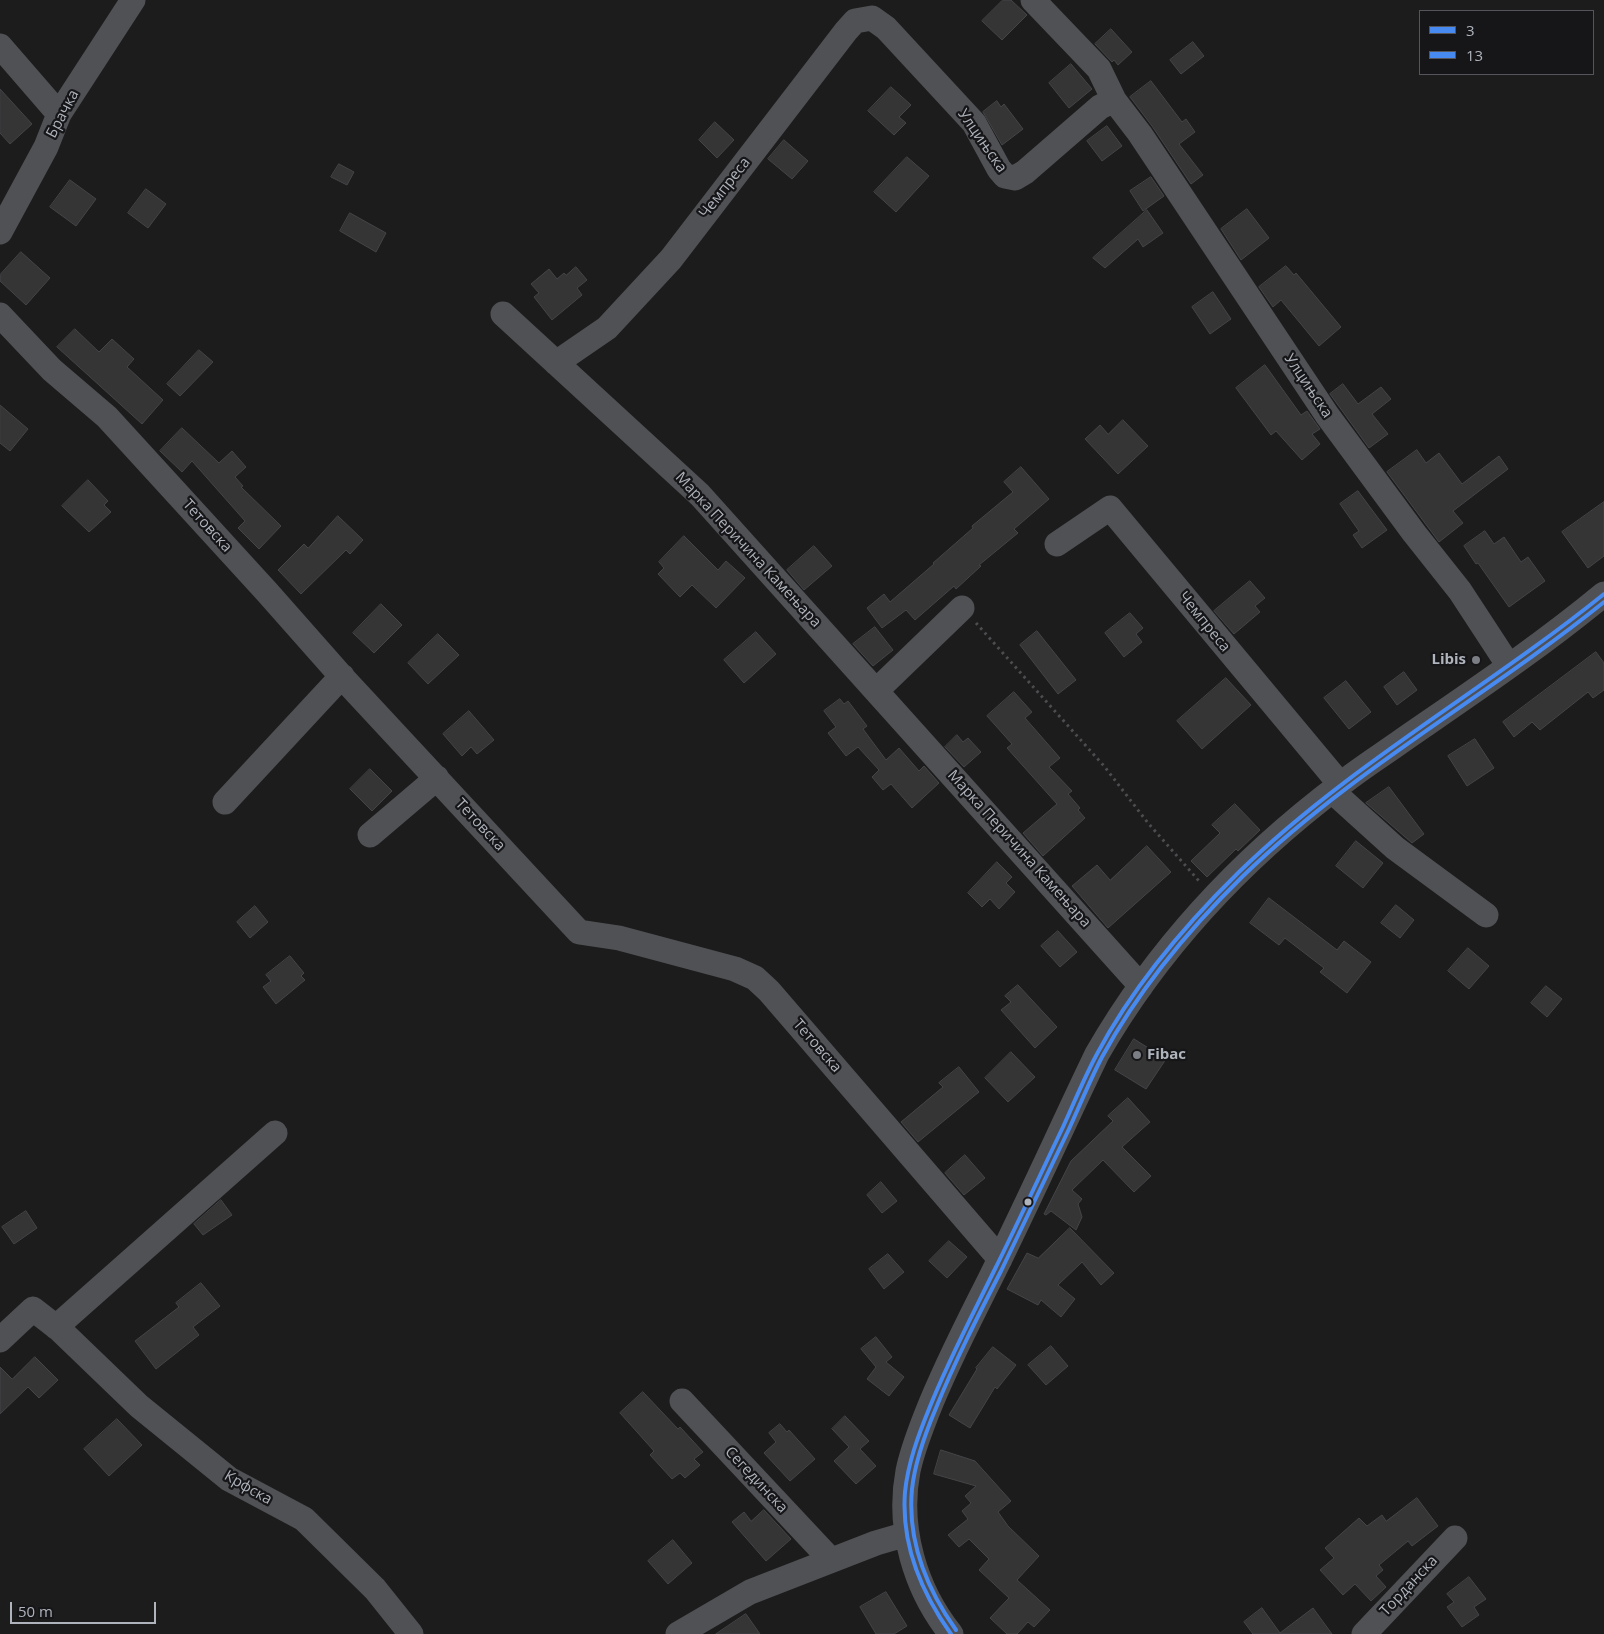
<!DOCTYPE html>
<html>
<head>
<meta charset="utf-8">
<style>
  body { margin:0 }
  #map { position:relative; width:1604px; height:1634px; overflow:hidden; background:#1c1c1c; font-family:"Open Sans",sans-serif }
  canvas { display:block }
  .legend { position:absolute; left:1419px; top:10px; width:175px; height:65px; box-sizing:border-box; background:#161618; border:1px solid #53555a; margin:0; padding:6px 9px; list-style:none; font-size:15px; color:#aeb3bc }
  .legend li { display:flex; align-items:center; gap:10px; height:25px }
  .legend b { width:25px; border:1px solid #53555a }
  .scale { position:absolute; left:10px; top:1602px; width:146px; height:22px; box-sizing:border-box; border:2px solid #aeb3bc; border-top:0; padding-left:6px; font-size:15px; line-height:18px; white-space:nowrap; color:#aeb3bc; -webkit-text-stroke:4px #161618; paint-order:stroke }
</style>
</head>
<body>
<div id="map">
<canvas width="1604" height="1634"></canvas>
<ul class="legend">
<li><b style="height:6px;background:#478af2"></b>3</li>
<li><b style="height:6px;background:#478af2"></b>13</li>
</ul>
<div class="scale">50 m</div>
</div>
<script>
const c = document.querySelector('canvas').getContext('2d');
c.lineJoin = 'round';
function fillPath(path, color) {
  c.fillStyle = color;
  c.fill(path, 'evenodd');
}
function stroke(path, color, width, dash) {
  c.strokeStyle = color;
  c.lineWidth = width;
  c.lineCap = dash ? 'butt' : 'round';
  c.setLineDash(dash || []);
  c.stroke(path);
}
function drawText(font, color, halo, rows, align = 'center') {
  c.font = font + ' "Open Sans",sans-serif';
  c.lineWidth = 4.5;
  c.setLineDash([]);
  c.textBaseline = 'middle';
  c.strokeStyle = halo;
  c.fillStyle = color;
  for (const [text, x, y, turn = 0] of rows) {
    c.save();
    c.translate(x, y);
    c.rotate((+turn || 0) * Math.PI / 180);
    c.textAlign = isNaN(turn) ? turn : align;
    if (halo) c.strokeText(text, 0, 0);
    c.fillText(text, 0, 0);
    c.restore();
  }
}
const building = new Path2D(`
  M 1003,0 L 1011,0 L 1027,15 L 1002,40 L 982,21 Z
  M 1111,29 L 1132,52 L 1118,65 L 1114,60 L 1112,62 L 1095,44 Z
  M 1193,42 L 1204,56 L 1181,74 L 1170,60 Z
  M 1071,64 L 1092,89 L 1069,108 L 1049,83 Z
  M 1151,81 L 1182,122 L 1186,119 L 1195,132 L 1179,144 L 1203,175 L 1191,184 L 1152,126 L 1130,97 Z
  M 891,87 L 911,105 L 899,117 L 906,123 L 894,135 L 868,111 Z
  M 0,89 L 32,124 L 10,144 L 0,133 Z
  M 997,101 L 1001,107 L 1004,104 L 1023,129 L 1002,145 L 983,112 Z
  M 715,122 L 734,140 L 717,158 L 699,140 Z
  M 1107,126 L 1122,146 L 1102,161 L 1087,141 Z
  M 784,140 L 808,161 L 792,179 L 768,159 Z
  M 907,157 L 929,176 L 896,212 L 874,192 Z
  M 339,164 L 354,172 L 347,185 L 331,177 Z
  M 1151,177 L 1164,196 L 1143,211 L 1130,191 Z
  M 70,180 L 96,199 L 76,226 L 50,207 Z
  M 146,189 L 166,204 L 148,228 L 128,213 Z
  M 1247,209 L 1269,238 L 1241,260 L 1221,229 Z
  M 1147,210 L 1163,233 L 1143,247 L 1138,239 L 1105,268 L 1093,258 Z
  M 350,213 L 386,233 L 376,252 L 340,231 Z
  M 21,252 L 50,278 L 26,305 L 0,281 L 0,275 Z
  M 1286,266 L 1294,275 L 1296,273 L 1341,327 L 1319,346 L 1281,300 L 1273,307 L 1259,287 Z
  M 576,267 L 587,280 L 577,288 L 582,295 L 552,320 L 534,297 L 539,293 L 531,284 L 549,269 L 557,279 L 564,273 L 566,275 Z
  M 1213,292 L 1231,319 L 1210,334 L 1192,307 Z
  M 75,329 L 99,352 L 112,339 L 134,359 L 127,367 L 163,400 L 142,424 L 57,347 Z
  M 199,350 L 213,362 L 180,396 L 167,384 Z
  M 1265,365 L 1301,415 L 1307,411 L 1320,429 L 1312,434 L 1320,444 L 1302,460 L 1276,431 L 1271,435 L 1236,388 Z
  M 1343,384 L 1358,404 L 1381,387 L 1391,399 L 1372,414 L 1388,434 L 1369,448 L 1330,394 Z
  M 0,405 L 28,429 L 10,451 L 0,443 Z
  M 1123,420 L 1148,446 L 1118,474 L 1085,439 L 1100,425 L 1108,434 Z
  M 182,428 L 219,463 L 232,451 L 246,467 L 235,477 L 243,486 L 241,487 L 281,526 L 259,549 L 238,528 L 245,521 L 192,461 L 182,472 L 160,451 Z
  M 1417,450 L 1426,463 L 1439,453 L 1462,484 L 1499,456 L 1508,469 L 1453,511 L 1463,523 L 1439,542 L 1387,472 Z
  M 1021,467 L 1049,499 L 1014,529 L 1018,533 L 979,565 L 981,566 L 956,589 L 954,586 L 915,620 L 906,610 L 882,628 L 867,608 L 884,594 L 890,602 L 934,564 L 933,563 L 973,528 L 972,526 L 1013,492 L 1004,482 Z
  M 88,480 L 108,501 L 104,505 L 111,512 L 89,532 L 62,506 Z
  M 1358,491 L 1387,530 L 1362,548 L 1353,535 L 1359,531 L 1340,504 Z
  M 1604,502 L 1604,556 L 1588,568 L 1562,532 Z
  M 338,516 L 363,540 L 350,554 L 346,550 L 301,594 L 278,570 L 304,544 L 308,548 Z
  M 1485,531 L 1494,544 L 1504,537 L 1521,562 L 1528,557 L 1545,581 L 1509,607 L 1478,563 L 1476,564 L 1464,546 Z
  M 684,536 L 718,570 L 726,561 L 745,578 L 716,608 L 692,585 L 680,597 L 658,574 L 664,568 L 659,562 Z
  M 814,546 L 832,566 L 804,590 L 787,570 Z
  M 1250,581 L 1265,598 L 1255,606 L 1260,612 L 1234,634 L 1214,611 Z
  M 381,604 L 402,625 L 374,653 L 353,633 Z
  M 1130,613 L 1143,628 L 1136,634 L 1142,642 L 1124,657 L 1105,633 Z
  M 875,627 L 893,650 L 873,666 L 853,644 Z
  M 1037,631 L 1076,680 L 1058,694 L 1020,645 Z
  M 756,632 L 776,654 L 744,683 L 724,660 Z
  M 438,634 L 459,655 L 428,684 L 408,663 Z
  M 1596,652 L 1604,663 L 1604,690 L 1593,698 L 1588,692 L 1540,730 L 1532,722 L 1514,737 L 1503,722 Z
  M 1404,672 L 1417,690 L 1397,705 L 1384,687 Z
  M 1226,678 L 1251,705 L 1202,749 L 1177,721 Z
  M 1346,681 L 1371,712 L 1349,729 L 1324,698 Z
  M 1014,692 L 1032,712 L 1025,718 L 1060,758 L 1049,767 L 1072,791 L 1068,794 L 1080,808 L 1078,810 L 1085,818 L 1043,856 L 1023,833 L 1057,804 L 1007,748 L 1012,744 L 987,716 Z
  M 840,699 L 844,704 L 848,701 L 867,726 L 863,729 L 886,760 L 899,748 L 919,771 L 924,766 L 939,783 L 912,808 L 891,784 L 883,790 L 872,777 L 879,770 L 858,747 L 846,756 L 828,733 L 836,727 L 824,711 Z
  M 469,711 L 494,740 L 477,754 L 471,747 L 462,756 L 443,734 Z
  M 957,735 L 963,742 L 968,738 L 981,752 L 964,767 L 945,747 Z
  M 1475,739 L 1494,768 L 1467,786 L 1448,756 Z
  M 370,769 L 392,791 L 372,811 L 350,789 Z
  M 1389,787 L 1424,834 L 1412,843 L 1366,803 Z
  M 1235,804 L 1260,830 L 1238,851 L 1236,849 L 1207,877 L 1191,861 L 1220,833 L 1212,825 Z
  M 1356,841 L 1383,863 L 1363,888 L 1336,866 Z
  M 1147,846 L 1171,872 L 1108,928 L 1072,886 L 1097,865 L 1110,880 Z
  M 997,862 L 1012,877 L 1006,883 L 1015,892 L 999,909 L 990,899 L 982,907 L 968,893 Z
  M 1269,898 L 1337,950 L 1344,941 L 1371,962 L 1347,993 L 1320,972 L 1324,968 L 1285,938 L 1279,945 L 1250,923 Z
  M 1396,905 L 1414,920 L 1400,938 L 1381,923 Z
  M 255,906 L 268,922 L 250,938 L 237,922 Z
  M 1058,931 L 1077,952 L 1060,967 L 1041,946 Z
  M 1468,948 L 1489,966 L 1469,989 L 1448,971 Z
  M 290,956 L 304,973 L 301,976 L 305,980 L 276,1004 L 263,987 L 271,981 L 266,975 Z
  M 1018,985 L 1057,1027 L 1035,1048 L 1001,1010 L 1011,1002 L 1005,996 Z
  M 1546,986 L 1562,999 L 1547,1017 L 1531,1003 Z
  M 1134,1039 L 1166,1059 L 1146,1089 L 1115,1070 Z
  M 1011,1052 L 1035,1077 L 1008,1102 L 985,1078 Z
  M 959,1067 L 979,1092 L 918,1142 L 901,1122 L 943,1087 L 939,1083 Z
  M 1128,1098 L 1150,1122 L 1122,1147 L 1151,1176 L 1134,1192 L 1103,1160 L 1072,1190 L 1082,1199 L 1078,1204 L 1082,1217 L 1076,1230 L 1051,1211 L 1046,1215 L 1044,1214 L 1071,1161 L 1113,1121 L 1108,1116 Z
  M 965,1155 L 985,1178 L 964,1195 L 945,1173 Z
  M 881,1182 L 897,1201 L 882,1213 L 867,1195 Z
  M 221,1200 L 232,1215 L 203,1235 L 194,1224 Z
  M 26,1211 L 37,1228 L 14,1244 L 2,1227 Z
  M 1070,1228 L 1114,1273 L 1101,1285 L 1082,1262 L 1058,1285 L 1075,1299 L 1061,1317 L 1041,1300 L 1038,1305 L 1007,1289 L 1027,1253 L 1038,1258 Z
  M 949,1241 L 967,1257 L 947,1278 L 929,1261 Z
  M 888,1254 L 904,1272 L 884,1289 L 869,1269 Z
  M 201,1283 L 220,1306 L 193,1327 L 199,1335 L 156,1369 L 135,1341 L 179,1307 L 176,1303 Z
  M 876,1337 L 892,1357 L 886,1362 L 904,1377 L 889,1396 L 867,1379 L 876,1367 L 861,1349 Z
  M 1051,1346 L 1068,1366 L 1046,1385 L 1028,1365 Z
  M 993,1347 L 1016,1365 L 997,1389 L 995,1387 L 970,1428 L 949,1415 L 977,1369 L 976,1368 Z
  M 35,1357 L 58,1380 L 39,1398 L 28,1387 L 0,1414 L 0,1367 L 12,1379 Z
  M 643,1392 L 678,1429 L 680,1427 L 703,1452 L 694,1459 L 700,1465 L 685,1478 L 680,1473 L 672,1479 L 650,1455 L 654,1451 L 620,1413 Z
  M 845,1416 L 869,1441 L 860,1449 L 876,1466 L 856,1484 L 834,1461 L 849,1447 L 832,1429 Z
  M 117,1419 L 142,1445 L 109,1476 L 84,1449 Z
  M 780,1424 L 787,1432 L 789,1430 L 815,1459 L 790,1481 L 764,1453 L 776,1442 L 769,1433 Z
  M 941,1450 L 975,1461 L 1011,1501 L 998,1512 L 1008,1526 L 1039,1556 L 1017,1580 L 1050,1610 L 1034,1627 L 1028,1622 L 1017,1634 L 1007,1634 L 990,1618 L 1009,1598 L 979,1570 L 989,1559 L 969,1539 L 959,1547 L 948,1535 L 968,1519 L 962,1511 L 971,1503 L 965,1496 L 976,1486 L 934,1474 Z
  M 1417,1498 L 1438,1526 L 1412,1546 L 1408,1541 L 1379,1565 L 1383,1570 L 1376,1576 L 1386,1587 L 1371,1601 L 1355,1584 L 1343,1595 L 1320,1570 L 1334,1558 L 1325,1548 L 1359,1518 L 1367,1526 L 1382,1515 L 1386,1521 Z
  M 764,1510 L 791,1539 L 766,1561 L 732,1522 L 744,1512 L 751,1521 Z
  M 673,1540 L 692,1563 L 668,1584 L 648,1561 Z
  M 1469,1577 L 1486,1599 L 1474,1607 L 1479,1615 L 1462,1627 L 1447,1607 L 1454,1602 L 1447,1594 Z
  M 886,1592 L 907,1626 L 894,1634 L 876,1634 L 860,1607 Z
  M 1262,1608 L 1280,1633 L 1313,1608 L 1332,1634 L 1253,1634 L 1244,1622 Z
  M 746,1614 L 760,1634 L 716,1634 Z`);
fillPath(building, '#353536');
stroke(building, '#444548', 1);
stroke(new Path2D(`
  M 976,623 L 1104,766 L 1148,823 L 1199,881`), '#4c4d50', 3, [2.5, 4]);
stroke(new Path2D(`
  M 1033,0 L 1099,69 L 1114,100
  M 0,46 L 59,114
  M 0,232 L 46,147 L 59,114 L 133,0
  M 503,314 L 700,495 L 1141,986
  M 0,315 L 52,370 L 107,417 L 267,592 L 343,678 L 579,932 L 619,938 L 735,969 L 755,978 L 769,991 L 1000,1259
  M 556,363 L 607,328 L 671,259 L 846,31 L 855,21 L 872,18 L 886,28 L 974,123 L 999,169 L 1005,176 L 1015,178 L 1025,172 L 1100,107 L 1114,100 L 1140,134 L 1327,415 L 1414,533 L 1460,591 L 1509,666
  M 1057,544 L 1110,508 L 1340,784
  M 877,690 L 962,608
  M 1332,791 L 1395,848 L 1486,915
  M 225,802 L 342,676
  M 370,835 L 437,778
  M 56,1327 L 275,1133
  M 0,1340 L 33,1309 L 60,1330 L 139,1406 L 229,1479 L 304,1519 L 375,1589 L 411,1634
  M 682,1401 L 831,1560
  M 678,1634 L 750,1592 L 876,1543 L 907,1534
  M 951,1634 C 915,1589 897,1528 908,1471 C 912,1451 920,1431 927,1413 C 945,1367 968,1323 990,1279 C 1027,1205 1061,1129 1097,1054 C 1158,948 1244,857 1341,784 C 1361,768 1382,755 1403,740 C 1471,693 1540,647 1604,594
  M 1364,1634 L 1455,1538`), '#505155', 25);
stroke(new Path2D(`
  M 951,1634 C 921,1592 901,1544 905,1492 C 908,1463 918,1436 929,1409 C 948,1361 972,1316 994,1271 C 1018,1223 1040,1175 1063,1127 C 1074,1103 1084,1078 1097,1054 C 1132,988 1186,924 1239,872 C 1349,765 1485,690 1604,594`), '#478af2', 4);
stroke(new Path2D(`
  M 956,1630 C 927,1589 907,1541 912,1489 C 915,1461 925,1434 936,1408 C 955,1361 978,1316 1001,1271 C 1024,1224 1046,1176 1069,1129 C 1080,1105 1090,1080 1102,1057 C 1138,991 1189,929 1243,876 C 1352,770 1486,697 1604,602`), '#478af2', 4);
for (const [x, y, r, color] of [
  [1476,660,5,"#7b7e84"],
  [1137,1055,5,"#7b7e84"],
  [1028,1202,4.5,"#aeb3bc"]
]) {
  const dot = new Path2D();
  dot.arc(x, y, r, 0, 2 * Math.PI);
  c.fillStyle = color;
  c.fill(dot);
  stroke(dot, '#161618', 2);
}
drawText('15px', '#aeb3bc', '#161618', [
  ["Брачка",63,114,-62],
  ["Улцињска",982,141,55],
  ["Чемпреса",725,188,-52],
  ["Улцињска",1308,386,56],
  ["Тетовска",207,526,48],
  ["Марка Перичина Камењара",748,550,47],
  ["Чемпреса",1204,622,51],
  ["Тетовска",480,825,47],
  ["Марка Перичина Камењара",1019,849,48],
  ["Тетовска",817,1046,49],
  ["Сегединска",756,1480,47],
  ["Крфска",248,1488,30],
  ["Торданска",1409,1586,-47]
]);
drawText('bold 15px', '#aeb3bc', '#161618', [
  ["Libis",1466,660],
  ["Fibac",1147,1055,"left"]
], 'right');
</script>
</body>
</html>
